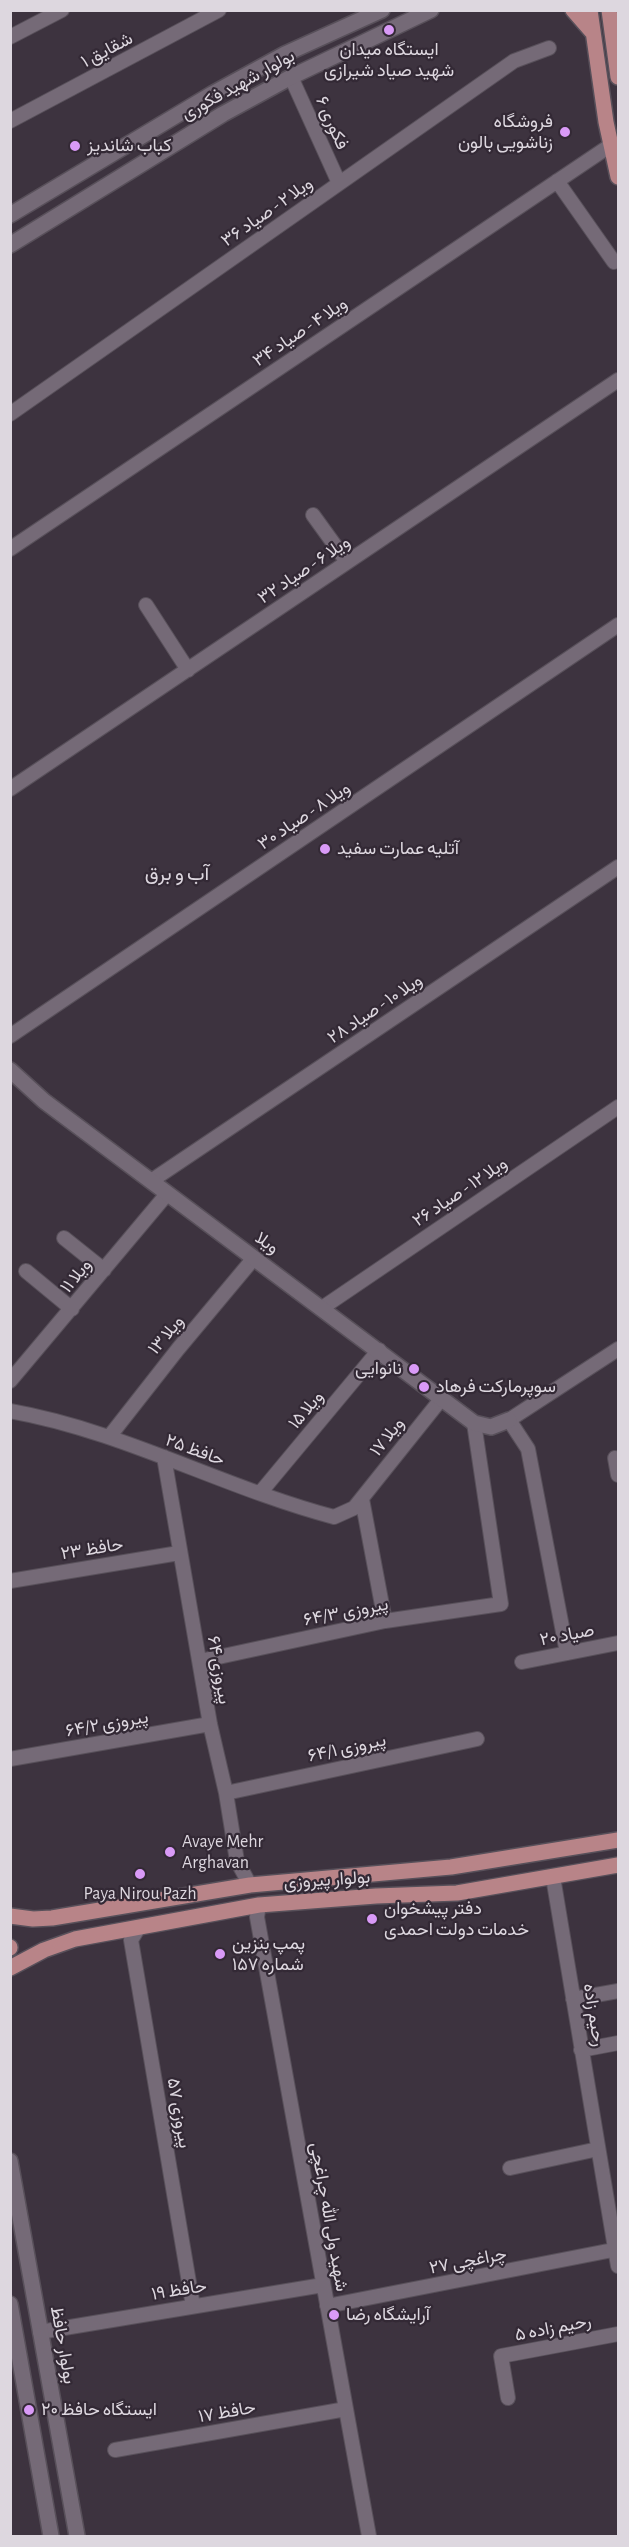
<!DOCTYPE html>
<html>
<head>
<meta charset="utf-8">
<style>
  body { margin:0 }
  #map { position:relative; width:629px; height:2547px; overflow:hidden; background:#3d333f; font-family:"Alegreya Sans",sans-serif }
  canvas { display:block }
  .frame { position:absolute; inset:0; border:12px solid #ddd7df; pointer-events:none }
</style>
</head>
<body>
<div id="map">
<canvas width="629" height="2547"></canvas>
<div class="frame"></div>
</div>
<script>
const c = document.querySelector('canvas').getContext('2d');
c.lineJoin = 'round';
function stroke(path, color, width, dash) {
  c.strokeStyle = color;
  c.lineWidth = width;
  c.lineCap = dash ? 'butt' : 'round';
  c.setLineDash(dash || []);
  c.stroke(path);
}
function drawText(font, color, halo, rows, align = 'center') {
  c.font = font + ' "Alegreya Sans",Vazirmatn,sans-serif';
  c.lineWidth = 4.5;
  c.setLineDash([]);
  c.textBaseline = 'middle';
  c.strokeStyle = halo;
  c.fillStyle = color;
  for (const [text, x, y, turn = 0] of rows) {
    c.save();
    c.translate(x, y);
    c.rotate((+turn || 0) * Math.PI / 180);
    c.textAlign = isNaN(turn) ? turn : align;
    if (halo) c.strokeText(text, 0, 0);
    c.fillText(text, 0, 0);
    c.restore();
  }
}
const minor = new Path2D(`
  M 10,37 L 62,10
  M 291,77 L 339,183
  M 10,121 L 219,10
  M 557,181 L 614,262
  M 10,414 L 514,61 L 549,48
  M 313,515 L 347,562
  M 10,549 L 611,145
  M 146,605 L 188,670
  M 10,789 L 618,380
  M 10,1036 L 618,625
  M 151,1181 L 618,867
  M 64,1238 L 104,1270
  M 26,1271 L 72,1309
  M 322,1308 L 618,1107
  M 10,1381 L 167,1194
  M 10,1411 C 123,1431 224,1488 334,1517 L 354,1508 L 442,1398
  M 109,1437 L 178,1349 L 254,1258
  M 164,1457 L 210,1724 L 226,1793 L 237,1861 L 250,1885
  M 615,1458 L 618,1475
  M 260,1493 L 379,1350
  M 362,1499 L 385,1621
  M 10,1581 L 179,1553
  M 567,1653 L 528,1449 L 509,1420 L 618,1349
  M 200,1661 L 385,1621 L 501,1604 L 474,1423
  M 522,1662 L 618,1643
  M 10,1759 L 210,1724
  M 226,1793 L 477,1739
  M 553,1877 L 618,2266
  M 259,1905 L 257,1917 L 369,2536
  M 139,1927 L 131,1940 L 193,2306
  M 573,1999 L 618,1991
  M 581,2050 L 618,2043
  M 510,2168 L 598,2149
  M 327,2306 L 618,2249
  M 40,2332 L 323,2285
  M 508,2398 L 501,2356 L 618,2334
  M 115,2450 L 346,2409`);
const tertiary = new Path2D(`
  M 10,1070 L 44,1101 L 474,1423 L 491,1427 L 509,1420
  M 10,2161 L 77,2536
  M 10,2304 L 51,2536`);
const secondary = new Path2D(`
  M 10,215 L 212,94 L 285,54 L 382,10
  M 10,245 L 223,114 L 291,77 L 431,10`);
const primary = new Path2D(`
  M 573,10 L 593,33
  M 590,10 L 606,122 L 618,177
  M 609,10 L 618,77
  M 10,1916 L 33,1919 L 52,1918 L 250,1885 L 451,1867 L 618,1840
  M 10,1947 L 10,1948
  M 10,1968 L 44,1950 L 75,1939 L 259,1905 L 376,1896 L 457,1893 L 618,1865`);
stroke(minor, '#58505a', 16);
stroke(tertiary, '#58505a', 18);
stroke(secondary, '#58505a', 18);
stroke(primary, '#58505a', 18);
stroke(minor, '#756a77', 14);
stroke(tertiary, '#756a77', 15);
stroke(secondary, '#756a77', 15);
stroke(primary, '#b88488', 15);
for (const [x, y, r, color] of [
  [389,30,6,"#d99af7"],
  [565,132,6,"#d99af7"],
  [75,146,6,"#d99af7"],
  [325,849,6,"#d99af7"],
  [414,1369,6,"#d99af7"],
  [424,1387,6,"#d99af7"],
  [170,1852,6,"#d99af7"],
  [140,1874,6,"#d99af7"],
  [372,1919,6,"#d99af7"],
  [220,1954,6,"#d99af7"],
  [334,2315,6,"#d99af7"],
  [29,2410,6,"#d99af7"]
]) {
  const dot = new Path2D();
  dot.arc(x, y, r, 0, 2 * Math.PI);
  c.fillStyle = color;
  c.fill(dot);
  stroke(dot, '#332935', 2);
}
drawText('18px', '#ddd7df', '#332935', [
  ["شقایق ۱",107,50,-28],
  ["بولوار شهید فکوری",238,85,-29],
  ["فکوری ۶",332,123,66],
  ["ویلا ۲ - صیاد ۳۶",267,212,-35],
  ["ویلا ۴ - صیاد ۳۴",300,332,-34],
  ["ویلا ۶ - صیاد ۳۲",304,570,-34],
  ["ویلا ۸ - صیاد ۳۰",304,816,-34],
  ["ویلا ۱۰ - صیاد ۲۸",375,1009,-34],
  ["ویلا ۱۲ - صیاد ۲۶",460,1192,-34],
  ["ویلا",267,1243,36],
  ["ویلا ۱۱",76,1276,-51],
  ["ویلا ۱۳",166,1335,-50],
  ["ویلا ۱۵",306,1410,-50],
  ["ویلا ۱۷",387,1437,-52],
  ["حافظ ۲۵",195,1450,20],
  ["حافظ ۲۳",92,1549,-9],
  ["پیروزی ۶۴/۳",346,1612,-11],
  ["صیاد ۲۰",567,1635,-11],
  ["پیروزی ۶۴",219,1670,80],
  ["پیروزی ۶۴/۲",107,1724,-10],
  ["پیروزی ۶۴/۱",347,1748,-12],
  ["بولوار پیروزی",327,1880,-4],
  ["رحیم زاده",594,2015,81],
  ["پیروزی ۵۷",179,2113,80],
  ["شهید ولی الله چراغچی",329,2217,80],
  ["چراغچی ۲۷",468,2261,-11],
  ["حافظ ۱۹",179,2290,-9],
  ["رحیم زاده ۵",553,2328,-11],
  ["بولوار حافظ",63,2345,80],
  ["حافظ ۱۷",227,2412,-10]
]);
drawText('18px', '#ddd7df', '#332935', [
  ["ایستگاه میدان",389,50,"center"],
  ["شهید صیاد شیرازی",389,71,"center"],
  ["فروشگاه",553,122,"right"],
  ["زناشویی بالون",553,143,"right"],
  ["کباب شاندیز",87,146],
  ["آتلیه عمارت سفید",337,849],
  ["نانوایی",402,1369,"right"],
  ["سوپرمارکت فرهاد",436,1387],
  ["Avaye Mehr",182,1842],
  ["Arghavan",182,1863],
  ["Paya Nirou Pazh",140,1894,"center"],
  ["دفتر پیشخوان",384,1909],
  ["خدمات دولت احمدی",384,1930],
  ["پمپ بنزین",232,1944],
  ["شماره ۱۵۷",232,1965],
  ["آرایشگاه رضا",346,2315],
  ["ایستگاه حافظ ۲۰",41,2410]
], 'left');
drawText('20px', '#ddd7df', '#332935', [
  ["آب و برق",177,874]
]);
</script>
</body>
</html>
